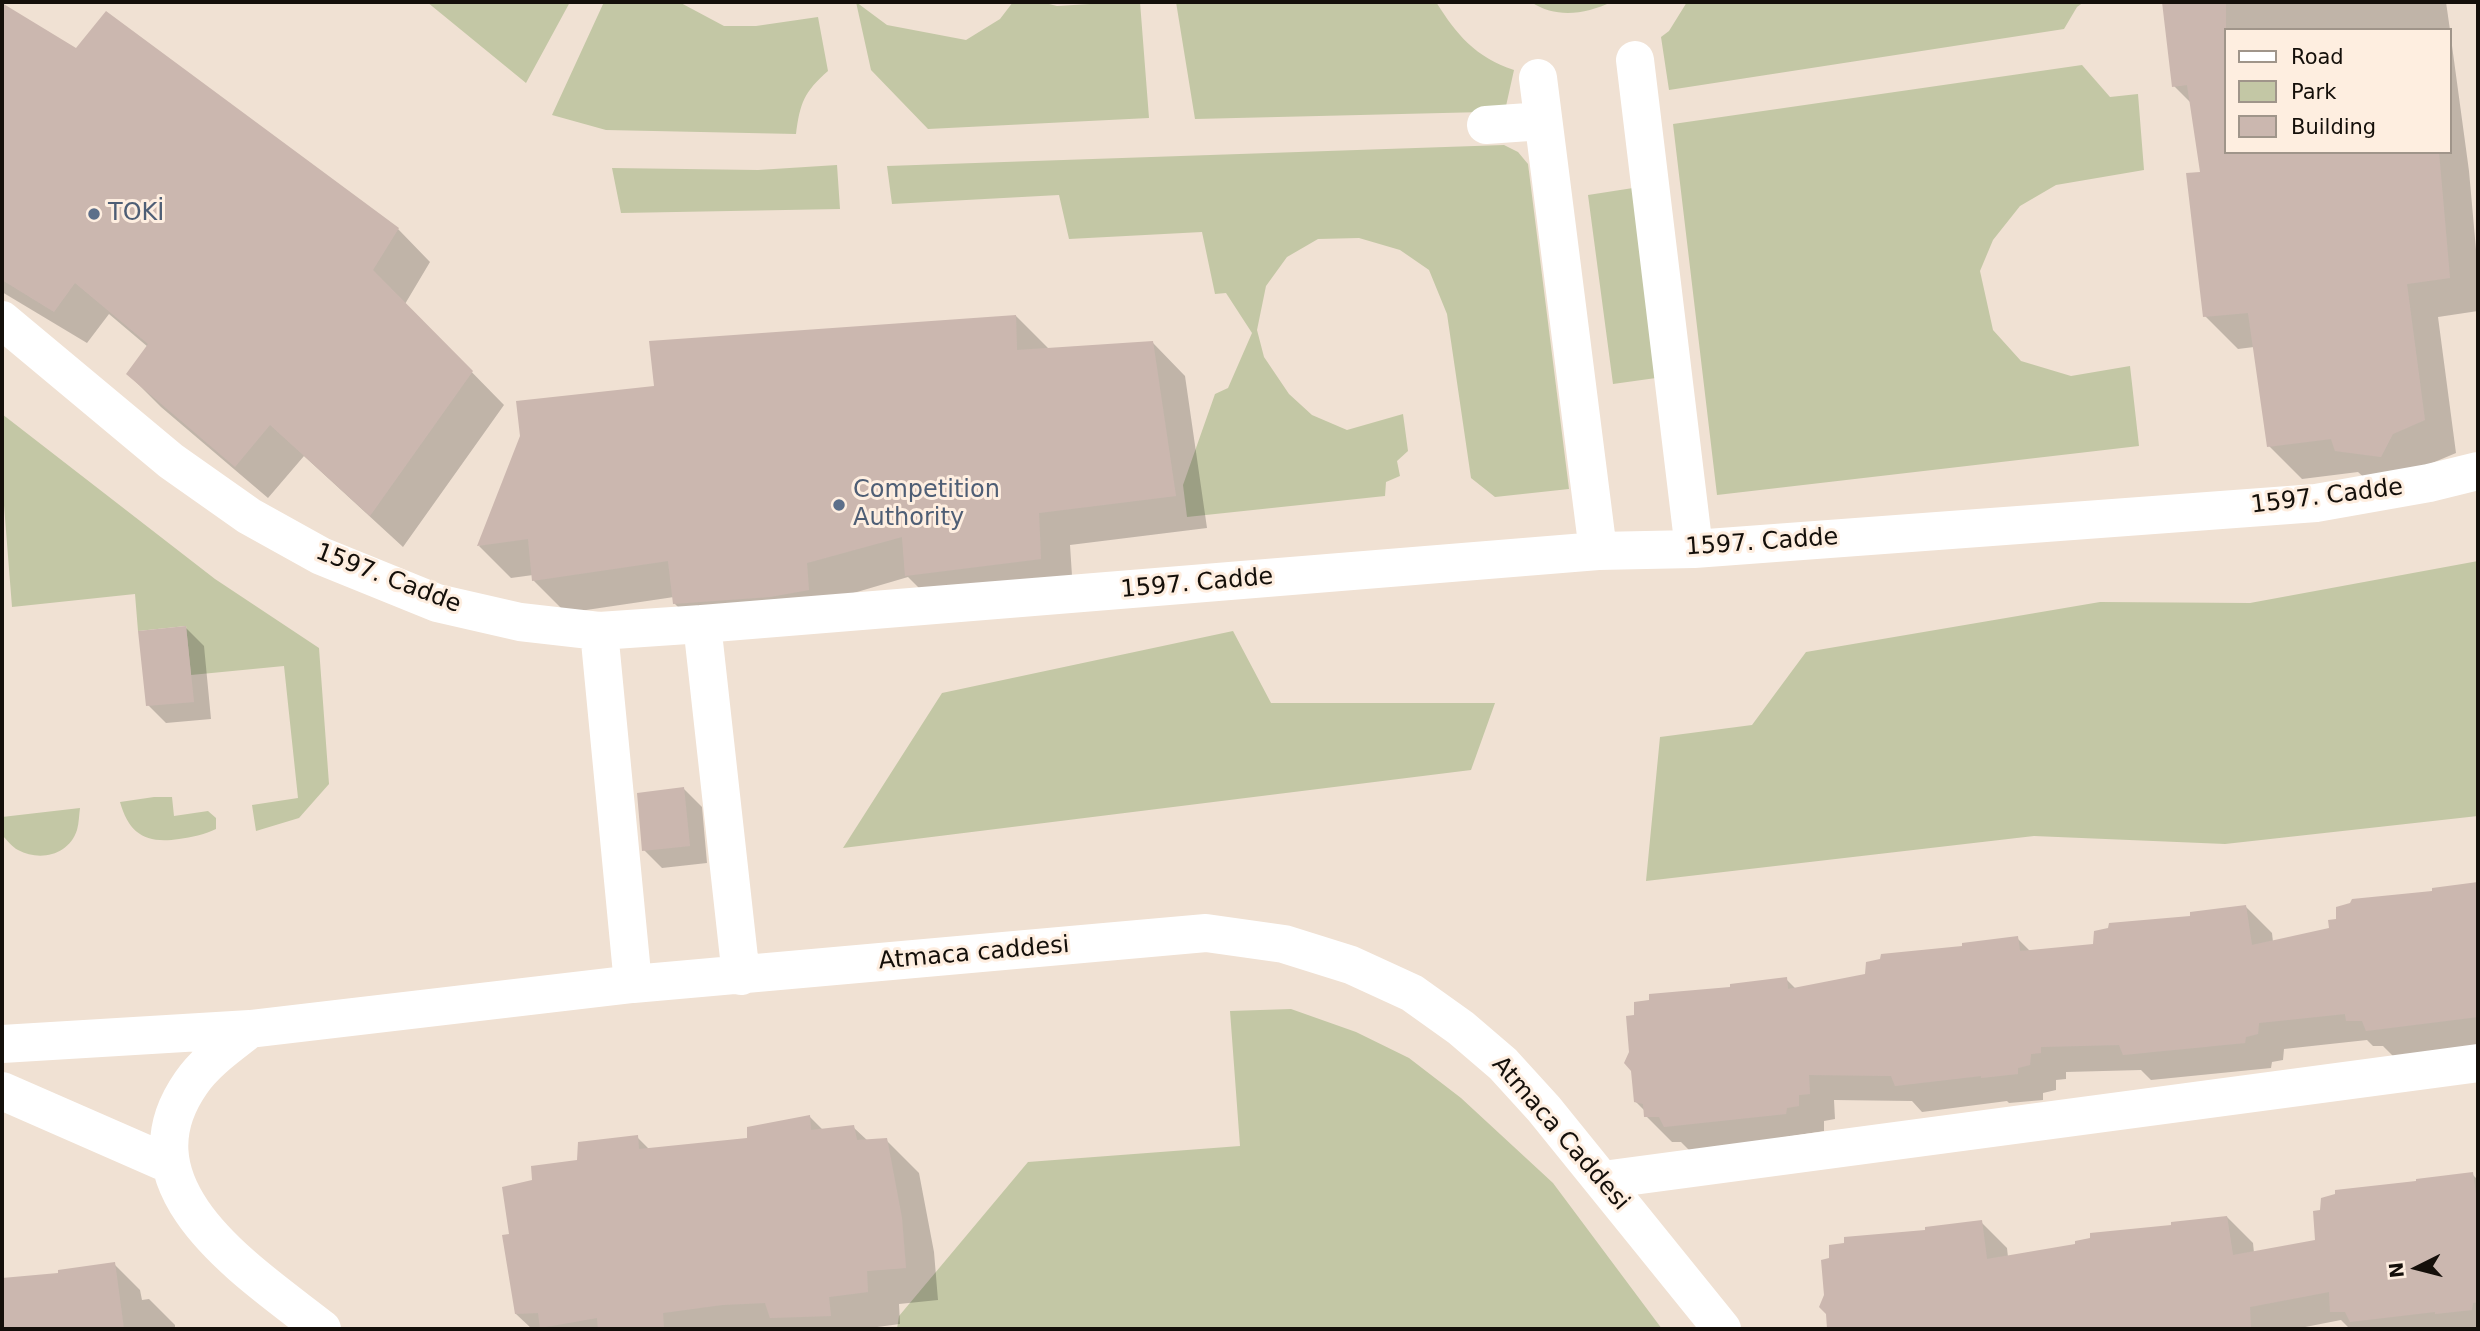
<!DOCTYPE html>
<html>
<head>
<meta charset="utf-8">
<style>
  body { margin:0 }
  #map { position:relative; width:2480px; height:1331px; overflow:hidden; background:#f0e1d3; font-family:"DejaVu Sans",sans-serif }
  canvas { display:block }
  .frame { position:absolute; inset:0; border:4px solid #140f0a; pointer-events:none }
  .legend { position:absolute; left:2224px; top:28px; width:228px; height:126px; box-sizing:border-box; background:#feeee0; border:2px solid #a0958a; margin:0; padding:9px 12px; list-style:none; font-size:21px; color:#140f0a }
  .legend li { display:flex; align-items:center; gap:14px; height:35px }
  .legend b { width:35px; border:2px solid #a0958a }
  .north { position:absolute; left:2382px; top:1233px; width:70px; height:70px; -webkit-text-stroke:5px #feeee0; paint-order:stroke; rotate:264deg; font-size:19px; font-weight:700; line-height:28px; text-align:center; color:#140f0a }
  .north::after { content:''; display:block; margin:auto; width:24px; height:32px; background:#140f0a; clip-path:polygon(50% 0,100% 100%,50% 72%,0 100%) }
</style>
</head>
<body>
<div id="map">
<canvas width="2480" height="1331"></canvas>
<div class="frame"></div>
<ul class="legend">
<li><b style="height:9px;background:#fff"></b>Road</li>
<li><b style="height:19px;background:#c3c7a5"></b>Park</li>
<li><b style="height:19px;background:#cbb7af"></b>Building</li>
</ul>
<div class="north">N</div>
</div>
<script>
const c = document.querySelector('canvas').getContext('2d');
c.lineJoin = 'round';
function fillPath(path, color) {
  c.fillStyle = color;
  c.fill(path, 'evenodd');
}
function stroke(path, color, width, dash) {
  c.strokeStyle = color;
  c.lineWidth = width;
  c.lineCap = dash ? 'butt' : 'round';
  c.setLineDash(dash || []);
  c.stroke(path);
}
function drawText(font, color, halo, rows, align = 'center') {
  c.font = font + ' "DejaVu Sans",sans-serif';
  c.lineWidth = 6;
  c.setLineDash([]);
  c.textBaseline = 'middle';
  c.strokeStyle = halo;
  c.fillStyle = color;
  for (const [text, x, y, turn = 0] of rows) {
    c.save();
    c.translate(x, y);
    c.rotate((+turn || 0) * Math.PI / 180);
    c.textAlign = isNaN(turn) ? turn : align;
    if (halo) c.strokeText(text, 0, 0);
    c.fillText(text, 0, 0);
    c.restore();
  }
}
fillPath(new Path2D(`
  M 427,2 L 570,2 L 526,83 Z
  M 604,2 L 679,2 L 724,26 L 756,26 L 818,17 L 828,71 C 804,92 800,103 796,134 L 606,130 L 552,115 Z
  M 856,2 L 887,25 L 966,40 L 1000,19 L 1013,2 L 1041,2 L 1057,6 L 1090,4 L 1093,2 L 1140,2 L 1149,118 L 928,129 L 871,70 Z
  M 1176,2 L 1436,2 C 1457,35 1475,57 1514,70 L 1506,106 L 1484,112 L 1195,119 Z
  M 1531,2 L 1612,2 C 1585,14 1557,19 1531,2 Z
  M 1687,2 L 2084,2 L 2077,7 L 2064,29 L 1669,90 L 1661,37 L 1669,31 Z
  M 2082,65 L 2110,97 L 2138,94 L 2144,170 L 2056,185 L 2020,206 L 1993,240 L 1980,271 L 1993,330 L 2021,361 L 2071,376 L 2130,366 L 2139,446 L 1717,495 L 1673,124 Z
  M 1504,145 L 1518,152 L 1528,164 L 1569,489 L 1495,497 L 1471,478 L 1447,314 L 1429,270 L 1400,250 L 1359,238 L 1318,239 L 1287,257 L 1266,286 L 1257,330 L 1264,357 L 1289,394 L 1312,415 L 1347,430 L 1403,414 L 1408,451 L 1397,461 L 1400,476 L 1386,482 L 1385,496 L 1187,517 L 1183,485 L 1215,394 L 1228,388 L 1252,333 L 1226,293 L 1215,294 L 1202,232 L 1069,239 L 1059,195 L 892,204 L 887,166 Z
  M 837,165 L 840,209 L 621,213 L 612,168 L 758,170 Z
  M 1633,188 L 1656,378 L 1613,384 L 1588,195 Z
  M 2,414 L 215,579 L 319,648 L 329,784 L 299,818 L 256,831 L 252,805 L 298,798 L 284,666 L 191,675 L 186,626 L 138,631 L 135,594 L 12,607 L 2,480 Z
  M 2478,561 L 2478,816 L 2225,844 L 2034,836 L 1646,881 L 1660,737 L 1752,725 L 1806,652 L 2100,602 L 2250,603 Z
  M 1233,631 L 1271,703 L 1495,703 L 1471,770 L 843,848 L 942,693 Z
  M 154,797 L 172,797 L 174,816 L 208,811 L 216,818 L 216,829 C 204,835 192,837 179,839 C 146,844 129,834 120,802 Z
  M 80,808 C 79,815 79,823 77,830 C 69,855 40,862 18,850 C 12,847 7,840 2,835 L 2,817 Z
  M 1291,1009 L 1356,1032 L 1409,1058 L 1461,1098 L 1553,1183 L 1662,1329 L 897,1329 L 899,1316 L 1028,1162 L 1240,1146 L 1230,1011 Z`), '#c3c7a5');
fillPath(new Path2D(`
  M 2164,2 L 2446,2 L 2450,30 L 2226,30 L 2226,152 L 2450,152 L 2450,31 L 2469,171 L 2478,272 L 2478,311 L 2438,317 L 2456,453 L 2425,466 L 2370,483 L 2358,472 L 2302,479 L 2269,446 L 2254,347 L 2238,349 L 2205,316 L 2202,173 L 2191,103 L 2174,86 Z
  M 2,5 L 77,50 L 398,229 L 430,262 L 405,304 L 504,405 L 403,547 L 304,456 L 268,498 L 161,407 L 128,374 L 148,347 L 109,314 L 87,343 L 2,292 Z
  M 1016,316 L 1049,349 L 1153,343 L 1185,376 L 1207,528 L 1070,545 L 1073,591 L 939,608 L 908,577 L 707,636 L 674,603 L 674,597 L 566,613 L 533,580 L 533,575 L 511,578 L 479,546 L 656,388 Z
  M 186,628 L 204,646 L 211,719 L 166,723 L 148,705 Z
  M 684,789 L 702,807 L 707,863 L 662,868 L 644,850 Z
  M 2478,884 L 2478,1046 L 2393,1056 L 2383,1046 L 2373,1046 L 2367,1040 L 2284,1049 L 2283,1060 L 2272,1062 L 2271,1068 L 2151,1080 L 2141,1070 L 2066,1072 L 2066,1079 L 2056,1080 L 2056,1090 L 2043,1093 L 2043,1100 L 2009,1103 L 2007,1101 L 1922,1112 L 1912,1101 L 1834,1100 L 1835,1119 L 1824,1121 L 1824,1131 L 1691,1152 L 1681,1142 L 1672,1142 L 1646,1116 L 1645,1111 L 1635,1101 L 1632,1071 L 1732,989 L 1786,979 L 1796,989 L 1867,976 L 1963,947 L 2017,938 L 2031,952 L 2094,945 L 2191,917 L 2246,907 L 2272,933 L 2273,942 L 2331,930 L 2434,893 L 2434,890 Z
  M 810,1117 L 823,1130 L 853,1127 L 868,1141 L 886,1140 L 919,1173 L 934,1252 L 938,1300 L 899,1304 L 900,1324 L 862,1329 L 532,1329 L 516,1314 L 511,1235 L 534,1182 L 637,1137 L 650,1150 L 748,1139 Z
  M 2472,1174 L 2478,1180 L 2478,1329 L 2350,1329 L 2341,1320 L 2295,1329 L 1829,1329 L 1828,1314 L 1927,1232 L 1981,1222 L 2007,1248 L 2008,1257 L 2227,1217 L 2253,1243 L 2254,1253 L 2317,1242 Z
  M 114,1264 L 140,1290 L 142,1300 L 149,1299 L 175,1325 L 175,1329 L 2,1329 L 2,1280 L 60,1274 Z`), '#0003');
fillPath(new Path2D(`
  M 2162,2 L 2226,2 L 2226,152 L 2439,152 L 2450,278 L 2407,284 L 2425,420 L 2393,434 L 2381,457 L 2335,451 L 2331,439 L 2267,447 L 2248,313 L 2203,317 L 2186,173 L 2200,172 L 2187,85 L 2172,87 Z
  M 2,3 L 76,48 L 106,11 L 399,228 L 373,270 L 473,371 L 370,516 L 270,425 L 235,467 L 126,374 L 148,344 L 75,283 L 54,312 L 2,280 Z
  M 1016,315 L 1017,350 L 1153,341 L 1176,496 L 1039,513 L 1041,559 L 905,576 L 902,537 L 807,563 L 809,590 L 770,597 L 700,602 L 673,604 L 668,561 L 532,581 L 528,539 L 477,546 L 520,436 L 516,401 L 654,386 L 649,341 Z
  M 186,626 L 194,702 L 146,706 L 138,631 Z
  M 684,787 L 690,846 L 642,851 L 637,793 Z
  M 2478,882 L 2478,1017 L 2366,1031 L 2362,1021 L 2346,1021 L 2345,1014 L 2259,1023 L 2258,1034 L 2246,1037 L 2245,1043 L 2123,1055 L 2119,1045 L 2041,1047 L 2041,1053 L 2031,1054 L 2030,1065 L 2018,1068 L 2018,1074 L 1981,1078 L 1981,1076 L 1895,1086 L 1891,1076 L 1809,1075 L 1810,1094 L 1799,1095 L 1799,1106 L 1787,1108 L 1786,1114 L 1664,1127 L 1659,1117 L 1644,1117 L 1643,1104 L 1634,1102 L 1631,1071 L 1624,1063 L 1629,1052 L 1626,1016 L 1634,1015 L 1634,1002 L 1649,1000 L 1649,994 L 1730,987 L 1730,984 L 1787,977 L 1788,989 L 1865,974 L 1866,962 L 1880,959 L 1881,954 L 1962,946 L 1962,943 L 2018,936 L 2020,951 L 2093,944 L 2094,931 L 2108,928 L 2109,923 L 2190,916 L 2190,912 L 2246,905 L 2252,945 L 2329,928 L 2328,920 L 2336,919 L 2336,907 L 2350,903 L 2352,899 L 2432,891 L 2432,888 Z
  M 810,1115 L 811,1130 L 854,1125 L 857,1140 L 887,1138 L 902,1218 L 906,1268 L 867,1271 L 868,1292 L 829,1297 L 831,1316 L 770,1318 L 765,1303 L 722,1305 L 663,1313 L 664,1329 L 598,1329 L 597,1318 L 540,1328 L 538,1313 L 515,1314 L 502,1235 L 509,1234 L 502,1187 L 532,1180 L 531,1166 L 577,1160 L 578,1142 L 638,1135 L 639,1149 L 747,1138 L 747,1127 Z
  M 2473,1172 L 2476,1194 L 2478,1195 L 2478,1302 L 2473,1303 L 2472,1310 L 2435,1314 L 2435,1312 L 2350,1322 L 2345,1312 L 2330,1312 L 2329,1292 L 2250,1307 L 2251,1329 L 1827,1329 L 1826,1314 L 1819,1307 L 1824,1295 L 1821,1260 L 1829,1258 L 1829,1245 L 1844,1243 L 1844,1237 L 1925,1230 L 1925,1227 L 1982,1220 L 1987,1259 L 2075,1244 L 2075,1241 L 2090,1238 L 2090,1233 L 2171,1225 L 2171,1222 L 2227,1216 L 2233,1255 L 2315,1240 L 2313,1211 L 2320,1210 L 2321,1198 L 2335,1194 L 2335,1190 L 2416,1181 L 2416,1179 Z
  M 115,1262 L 124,1329 L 2,1329 L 2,1278 L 58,1273 L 58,1270 Z`), '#cbb7af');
stroke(new Path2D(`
  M 1635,60 L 1694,549
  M 1538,78 L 1598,551
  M 1486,125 L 1543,121
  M 2,320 L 171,461 L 249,516 L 321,556 L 437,603 L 520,622 L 599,631 L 702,624 L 1598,551 L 1694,549 L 2316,503 L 2429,483 L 2478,471
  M 702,624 L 741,976
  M 599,631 L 633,984
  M 250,1029 C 230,1045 206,1061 191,1083 C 117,1189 250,1272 322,1329
  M 2,1044 L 250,1029 L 633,984 L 1206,933 L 1284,944 L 1351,965 L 1412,993 L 1461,1028 L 1503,1064 L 1544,1109 L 1722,1329
  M 2,1091 L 169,1164
  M 1603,1180 L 2478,1063`), '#fff', 38);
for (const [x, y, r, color] of [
  [94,214,7,"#5c6f8a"],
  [839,505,7,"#5c6f8a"]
]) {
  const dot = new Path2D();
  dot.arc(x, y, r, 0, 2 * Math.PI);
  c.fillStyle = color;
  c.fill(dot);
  stroke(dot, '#feeee0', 2.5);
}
drawText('24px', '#4e5e75', '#feeee0', [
  ["TOKİ",108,214],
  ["Competition",853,491],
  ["Authority",853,519]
], 'left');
drawText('24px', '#140f0a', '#feeee0', [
  ["1597. Cadde",2327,497,-7],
  ["1597. Cadde",1762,543,-4],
  ["1597. Cadde",388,579,21],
  ["1597. Cadde",1197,584,-5],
  ["Atmaca caddesi",974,954,-5],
  ["Atmaca Caddesi",1560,1134,49]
]);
</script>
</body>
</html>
